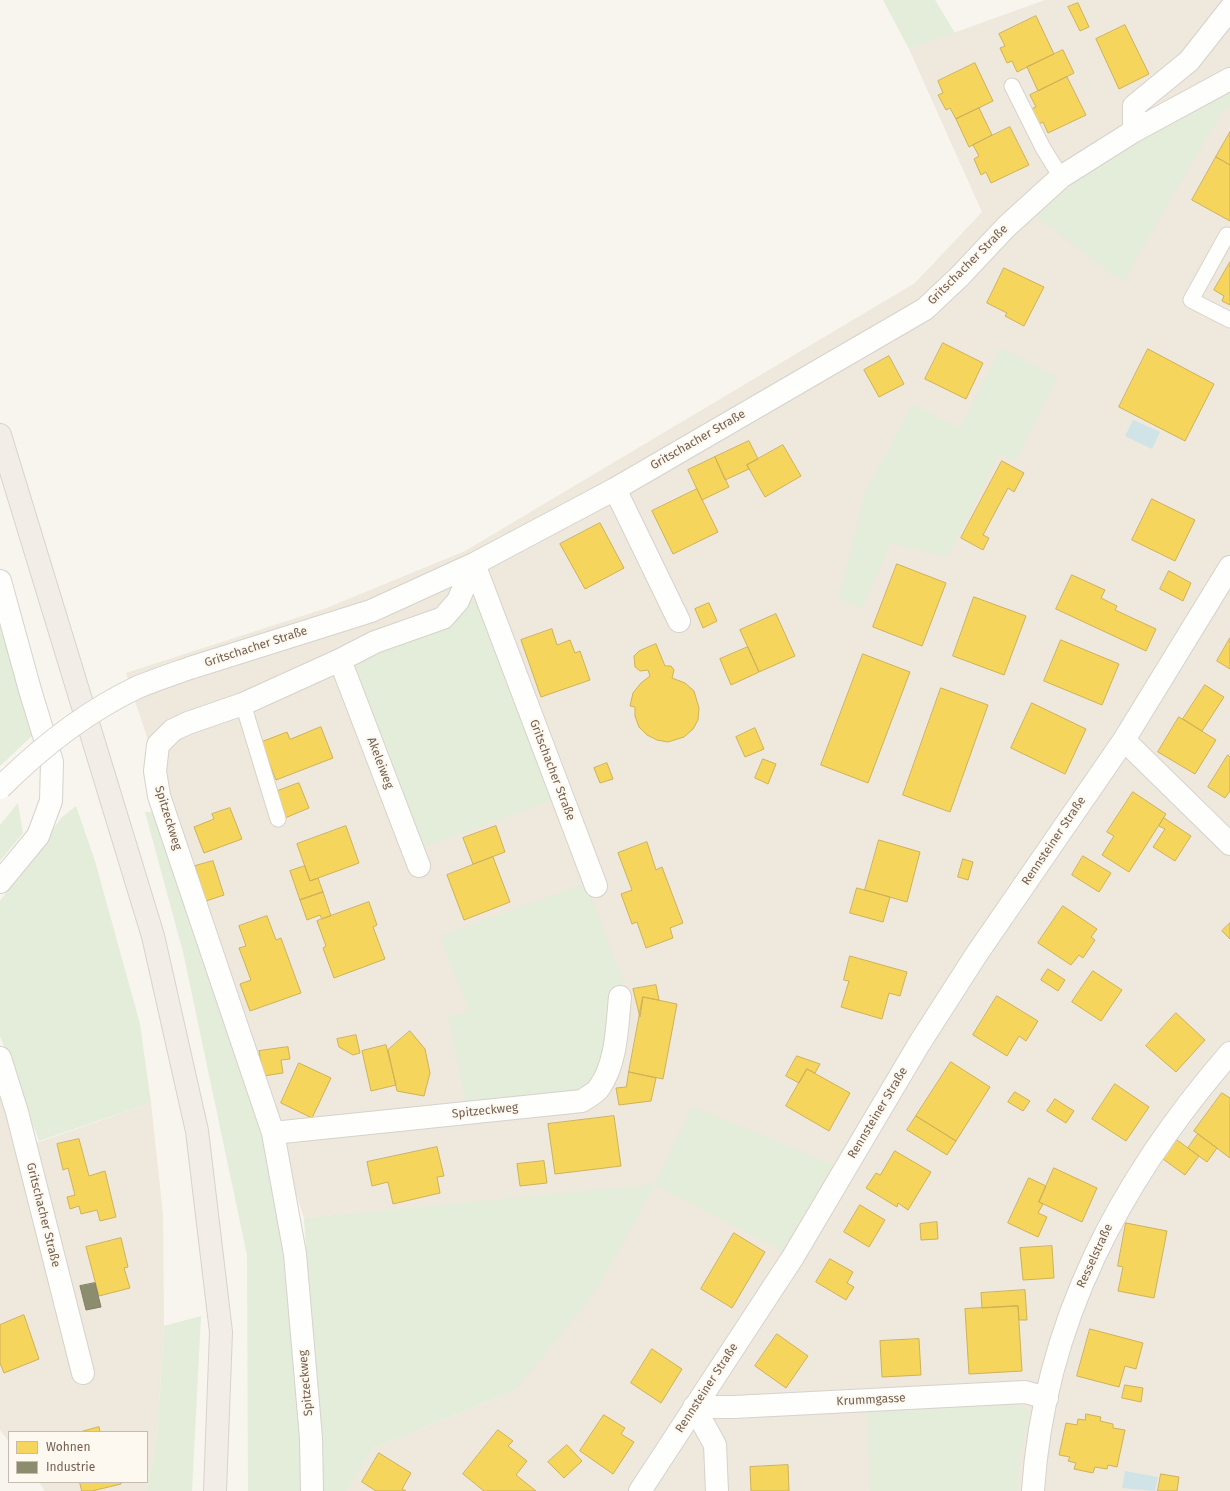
<!DOCTYPE html>
<html>
<head>
<meta charset="utf-8">
<style>
  body { margin:0 }
  #map { position:relative; width:1230px; height:1491px; overflow:hidden; background:#f7f5ee; font-family:"Fira Sans",sans-serif }
  canvas { display:block }
  .legend { position:absolute; left:8px; top:1431px; width:140px; height:52px; box-sizing:border-box; background:#fdf9f0; border:1px solid #c6bbb0; margin:0; padding:5px 7px; list-style:none; font-size:12px; color:#735f50 }
  .legend li { display:flex; align-items:center; gap:8px; height:20px }
  .legend b { width:20px; border:1px solid #c6bbb0 }
</style>
</head>
<body>
<div id="map">
<canvas width="1230" height="1491"></canvas>
<ul class="legend">
<li><b style="height:11px;background:#f6d55c"></b>Wohnen</li>
<li><b style="height:11px;background:#8c8c6e"></b>Industrie</li>
</ul>
</div>
<script>
const c = document.querySelector('canvas').getContext('2d');
c.lineJoin = 'round';
function fillPath(path, color) {
  c.fillStyle = color;
  c.fill(path, 'evenodd');
}
function stroke(path, color, width, dash) {
  c.strokeStyle = color;
  c.lineWidth = width;
  c.lineCap = dash ? 'butt' : 'round';
  c.setLineDash(dash || []);
  c.stroke(path);
}
function drawText(font, color, halo, rows, align = 'center') {
  c.font = font + ' "Fira Sans",sans-serif';
  c.lineWidth = 4;
  c.setLineDash([]);
  c.textBaseline = 'middle';
  c.strokeStyle = halo;
  c.fillStyle = color;
  for (const [text, x, y, turn = 0] of rows) {
    c.save();
    c.translate(x, y);
    c.rotate((+turn || 0) * Math.PI / 180);
    c.textAlign = isNaN(turn) ? turn : align;
    if (halo) c.strokeText(text, 0, 0);
    c.fillText(text, 0, 0);
    c.restore();
  }
}
fillPath(new Path2D(`
  M 1045,0 L 1230,0 L 1230,1491 L 346,1491 L 374,1448 L 515,1390 L 655,1185 L 304,1218 L 126,673 L 324,609 L 465,551 L 915,283 L 982,212 L 909,49 Z
  M 0,1094 L 16,1150 L 151,1103 L 163,1215 L 164,1326 L 157,1437 L 146,1491 L 45,1491 L 39,1482 L 147,1482 L 147,1432 L 9,1432 L 9,1442 L 0,1430 Z`), '#efe8dc');
fillPath(new Path2D(`
  M 883,0 L 935,0 L 955,33 L 909,49 Z
  M 1230,90 L 1230,106 L 1218,117 L 1123,282 L 1037,217 L 1068,182 Z
  M 1001,348 L 1057,377 L 1015,462 L 999,454 L 948,557 L 891,543 L 861,609 L 839,599 L 864,496 L 912,404 L 960,429 Z
  M 471,601 L 479,602 L 555,799 L 422,848 L 355,676 L 356,668 L 364,656 L 464,607 Z
  M 0,615 L 33,735 L 0,766 Z
  M 18,803 L 23,833 L 0,861 L 0,825 Z
  M 76,806 L 95,861 L 140,1024 L 151,1103 L 39,1141 L 0,1036 L 0,901 L 61,818 Z
  M 145,812 L 156,812 L 265,1137 L 288,1258 L 303,1445 L 301,1491 L 248,1491 L 247,1255 L 183,952 Z
  M 586,883 L 626,989 L 602,1061 L 592,1079 L 581,1088 L 562,1094 L 467,1108 L 448,1016 L 470,1012 L 440,936 Z
  M 692,1106 L 833,1165 L 782,1251 L 655,1185 L 595,1292 L 515,1390 L 374,1448 L 346,1491 L 322,1491 L 304,1218 L 655,1184 Z
  M 201,1316 L 192,1491 L 146,1491 L 157,1437 L 164,1326 Z
  M 1010,1402 L 1022,1406 L 1030,1412 L 1020,1455 L 1017,1491 L 870,1491 L 867,1412 Z`), '#e3edda');
fillPath(new Path2D(`
  M 1133,420 L 1160,432 L 1152,449 L 1125,436 Z
  M 1125,1471 L 1158,1477 L 1155,1491 L 1122,1488 Z`), '#d0e3e6');
const homes = new Path2D(`
  M 1078,3 L 1089,27 L 1080,31 L 1068,7 Z
  M 1036,16 L 1054,54 L 1017,72 L 1012,61 L 1007,63 L 1000,48 L 1005,46 L 999,34 Z
  M 1125,25 L 1149,74 L 1119,89 L 1096,39 Z
  M 1063,50 L 1074,73 L 1038,91 L 1027,67 Z
  M 975,63 L 993,101 L 956,119 L 950,108 L 946,110 L 938,95 L 943,93 L 938,81 Z
  M 1067,77 L 1086,115 L 1048,133 L 1043,122 L 1039,124 L 1031,109 L 1036,107 L 1030,95 Z
  M 979,108 L 992,135 L 969,147 L 956,119 Z
  M 1010,127 L 1029,165 L 991,183 L 986,172 L 981,175 L 974,159 L 979,156 L 973,145 Z
  M 1230,132 L 1230,165 L 1216,157 Z
  M 1216,157 L 1230,165 L 1230,221 L 1192,200 Z
  M 1230,262 L 1230,305 L 1222,301 L 1224,296 L 1214,290 Z
  M 1004,268 L 1044,287 L 1024,326 L 1005,316 L 1007,313 L 987,303 Z
  M 943,343 L 983,363 L 966,399 L 925,379 Z
  M 1148,349 L 1214,384 L 1185,441 L 1119,407 Z
  M 889,356 L 904,384 L 879,397 L 864,370 Z
  M 749,441 L 758,459 L 747,465 L 749,469 L 725,480 L 715,457 Z
  M 783,445 L 801,476 L 765,497 L 747,465 Z
  M 715,457 L 729,487 L 702,500 L 688,470 Z
  M 1002,461 L 1024,473 L 1014,492 L 1008,488 L 983,535 L 989,538 L 983,550 L 961,538 Z
  M 697,489 L 718,532 L 673,554 L 652,511 Z
  M 1152,499 L 1195,520 L 1175,561 L 1132,540 Z
  M 600,523 L 624,568 L 585,589 L 560,544 Z
  M 897,564 L 946,583 L 922,646 L 873,627 Z
  M 1169,571 L 1191,583 L 1183,601 L 1160,589 Z
  M 1072,575 L 1105,590 L 1101,598 L 1117,606 L 1115,610 L 1156,629 L 1146,651 L 1056,609 Z
  M 974,597 L 1026,616 L 1004,675 L 953,656 Z
  M 709,603 L 717,621 L 703,628 L 695,609 Z
  M 776,614 L 795,656 L 759,672 L 740,630 Z
  M 552,629 L 557,645 L 570,640 L 575,653 L 580,651 L 590,680 L 541,697 L 521,640 Z
  M 1230,638 L 1230,669 L 1217,661 Z
  M 1061,640 L 1119,664 L 1102,705 L 1044,681 Z
  M 656,644 L 665,666 L 671,666 L 674,670 L 672,678 L 685,683 L 694,691 L 699,708 L 698,720 L 693,729 L 684,737 L 668,742 L 657,740 L 647,735 L 639,727 L 635,716 L 635,707 L 630,706 L 633,693 L 641,683 L 650,676 L 648,670 L 640,671 L 635,667 L 634,656 L 639,651 Z
  M 748,647 L 759,672 L 731,685 L 720,659 Z
  M 863,654 L 910,672 L 868,783 L 821,765 Z
  M 1205,685 L 1224,697 L 1202,731 L 1183,719 Z
  M 941,688 L 988,705 L 950,812 L 903,795 Z
  M 1032,703 L 1086,729 L 1065,774 L 1011,748 Z
  M 1179,717 L 1216,740 L 1195,774 L 1158,752 Z
  M 321,727 L 333,758 L 276,780 L 261,742 L 287,732 L 290,739 Z
  M 755,728 L 764,749 L 745,757 L 736,737 Z
  M 1228,755 L 1230,757 L 1230,791 L 1225,798 L 1208,787 Z
  M 763,759 L 776,764 L 768,784 L 755,778 Z
  M 607,763 L 613,779 L 600,783 L 594,768 Z
  M 299,783 L 309,808 L 285,818 L 275,792 Z
  M 1133,792 L 1166,814 L 1129,872 L 1102,855 L 1114,836 L 1107,832 Z
  M 230,808 L 242,839 L 204,853 L 194,827 L 214,819 L 212,814 Z
  M 1164,818 L 1191,836 L 1175,861 L 1153,847 L 1165,829 L 1159,826 Z
  M 346,826 L 359,863 L 310,881 L 297,844 Z
  M 496,826 L 505,852 L 473,864 L 463,838 Z
  M 879,840 L 920,852 L 907,902 L 865,890 Z
  M 647,842 L 656,870 L 662,867 L 683,923 L 670,928 L 673,938 L 646,948 L 637,922 L 632,924 L 621,894 L 632,890 L 618,853 Z
  M 1083,856 L 1111,873 L 1099,892 L 1072,875 Z
  M 493,857 L 510,902 L 464,920 L 447,875 Z
  M 963,859 L 973,862 L 968,880 L 958,877 Z
  M 213,861 L 224,895 L 206,901 L 195,866 Z
  M 305,866 L 310,881 L 318,878 L 323,892 L 300,900 L 290,871 Z
  M 857,888 L 890,897 L 883,922 L 850,913 Z
  M 323,892 L 331,916 L 322,919 L 320,915 L 307,920 L 300,900 Z
  M 369,902 L 377,925 L 373,927 L 385,959 L 334,978 L 323,948 L 326,946 L 317,921 Z
  M 1063,906 L 1097,929 L 1091,937 L 1095,940 L 1083,958 L 1079,955 L 1071,965 L 1038,943 Z
  M 267,916 L 276,940 L 281,938 L 301,993 L 250,1011 L 240,984 L 251,980 L 239,948 L 246,946 L 239,926 Z
  M 1230,923 L 1230,939 L 1222,931 Z
  M 850,956 L 907,972 L 900,996 L 889,993 L 882,1019 L 841,1007 L 849,981 L 844,980 Z
  M 1048,969 L 1065,980 L 1058,991 L 1041,980 Z
  M 1093,971 L 1122,990 L 1101,1021 L 1072,1002 Z
  M 656,985 L 659,1000 L 643,997 L 640,1017 L 633,989 Z
  M 997,996 L 1038,1021 L 1026,1041 L 1019,1036 L 1007,1056 L 973,1035 Z
  M 643,997 L 677,1004 L 663,1079 L 629,1072 Z
  M 1176,1013 L 1205,1040 L 1176,1072 L 1146,1046 Z
  M 410,1031 L 425,1049 L 430,1073 L 424,1096 L 397,1091 L 388,1050 Z
  M 356,1035 L 360,1053 L 353,1055 L 339,1047 L 337,1039 Z
  M 386,1045 L 396,1085 L 371,1091 L 362,1051 Z
  M 288,1047 L 290,1059 L 281,1060 L 283,1073 L 263,1076 L 259,1051 Z
  M 797,1056 L 820,1064 L 815,1073 L 807,1069 L 799,1083 L 786,1076 Z
  M 951,1062 L 990,1087 L 956,1141 L 916,1116 Z
  M 299,1063 L 331,1078 L 312,1118 L 281,1103 Z
  M 807,1069 L 850,1093 L 829,1131 L 786,1106 Z
  M 629,1072 L 656,1078 L 651,1101 L 619,1105 L 616,1088 L 626,1087 Z
  M 1115,1084 L 1149,1107 L 1126,1141 L 1092,1119 Z
  M 1015,1092 L 1030,1101 L 1023,1111 L 1008,1102 Z
  M 1222,1093 L 1230,1098 L 1230,1158 L 1194,1131 Z
  M 1055,1099 L 1074,1111 L 1066,1123 L 1047,1111 Z
  M 614,1116 L 621,1166 L 555,1174 L 548,1124 Z
  M 916,1116 L 956,1141 L 947,1155 L 907,1130 Z
  M 1198,1134 L 1217,1148 L 1207,1162 L 1188,1148 Z
  M 79,1139 L 89,1176 L 105,1171 L 116,1217 L 100,1221 L 97,1210 L 81,1214 L 79,1206 L 70,1209 L 67,1197 L 75,1195 L 68,1168 L 63,1170 L 57,1144 Z
  M 1177,1140 L 1199,1156 L 1185,1175 L 1163,1159 Z
  M 437,1147 L 444,1176 L 437,1177 L 440,1193 L 393,1204 L 388,1182 L 372,1186 L 367,1162 Z
  M 895,1151 L 931,1172 L 908,1210 L 898,1203 L 897,1207 L 866,1188 L 876,1173 L 880,1175 Z
  M 544,1161 L 547,1183 L 520,1186 L 517,1164 Z
  M 1054,1168 L 1097,1188 L 1082,1222 L 1039,1202 Z
  M 1029,1178 L 1046,1186 L 1039,1202 L 1043,1204 L 1038,1213 L 1047,1217 L 1038,1237 L 1008,1223 Z
  M 860,1205 L 885,1220 L 869,1247 L 844,1232 Z
  M 937,1222 L 938,1239 L 921,1240 L 920,1224 Z
  M 1126,1223 L 1167,1231 L 1154,1298 L 1118,1291 L 1123,1267 L 1118,1266 Z
  M 734,1233 L 765,1252 L 732,1308 L 701,1289 Z
  M 121,1238 L 128,1267 L 124,1268 L 130,1288 L 99,1296 L 86,1247 Z
  M 1052,1246 L 1054,1278 L 1023,1280 L 1020,1248 Z
  M 830,1259 L 853,1272 L 847,1283 L 854,1287 L 846,1300 L 816,1282 Z
  M 1025,1290 L 1027,1320 L 1019,1320 L 1018,1306 L 982,1308 L 981,1293 Z
  M 1018,1306 L 1022,1371 L 969,1374 L 965,1309 Z
  M 24,1315 L 39,1359 L 4,1373 L 0,1363 L 0,1325 Z
  M 1090,1329 L 1143,1343 L 1136,1369 L 1125,1366 L 1119,1387 L 1077,1376 Z
  M 777,1334 L 808,1356 L 786,1388 L 755,1366 Z
  M 919,1339 L 921,1375 L 882,1377 L 880,1341 Z
  M 652,1349 L 682,1369 L 661,1403 L 631,1383 Z
  M 1125,1385 L 1143,1388 L 1141,1402 L 1122,1398 Z
  M 1086,1414 L 1101,1417 L 1100,1421 L 1113,1424 L 1113,1428 L 1125,1430 L 1117,1467 L 1108,1465 L 1107,1469 L 1095,1467 L 1093,1473 L 1074,1469 L 1076,1463 L 1068,1461 L 1070,1457 L 1059,1455 L 1066,1423 L 1077,1425 L 1078,1419 L 1085,1420 Z
  M 604,1415 L 625,1428 L 621,1434 L 634,1442 L 613,1474 L 580,1451 Z
  M 99,1427 L 100,1432 L 80,1432 Z
  M 498,1430 L 513,1441 L 508,1446 L 527,1461 L 516,1475 L 536,1491 L 484,1491 L 463,1474 Z
  M 567,1445 L 582,1461 L 564,1478 L 548,1462 Z
  M 379,1453 L 411,1473 L 402,1489 L 406,1491 L 376,1491 L 362,1482 Z
  M 788,1465 L 789,1491 L 751,1491 L 750,1467 Z
  M 1161,1474 L 1179,1477 L 1177,1491 L 1158,1491 Z
  M 80,1482 L 121,1482 L 121,1484 L 92,1491 L 82,1491 Z`);
fillPath(homes, '#f6d55c');
stroke(homes, '#cfb258', 1);
const industry = new Path2D(`
  M 95,1283 L 101,1307 L 86,1310 L 80,1286 Z`);
fillPath(industry, '#8c8c6e');
stroke(industry, '#847e65', 1);
const service = new Path2D(`
  M 1012,86 L 1043,148 L 1061,177
  M 1227,235 L 1191,300 L 1230,320
  M 243,704 L 278,819`);
const minor = new Path2D(`
  M 1134,131 L 1134,106 L 1189,61 L 1230,9
  M 615,489 L 679,621
  M 474,564 L 596,886
  M 0,581 L 30,690 L 52,762 L 51,801 L 38,836 L 0,882
  M 340,660 L 419,866
  M 190,668 L 371,611 L 474,564 L 615,489 L 925,309 L 960,276 L 1006,227 L 1061,177 L 1134,131 L 1230,79
  M 1124,740 L 1230,844
  M 0,1058 L 17,1112 L 83,1373
  M 273,1133 L 582,1101 C 587,1097 596,1093 599,1088 C 617,1063 617,1026 620,997
  M 312,1491 L 311,1438 L 295,1254 L 273,1133 L 159,796 L 155,771 L 158,745 L 173,730 L 188,723 L 243,704 L 340,660 L 375,642 L 443,618 L 458,601 L 474,564
  M 640,1491 L 793,1257 L 919,1044 L 976,955 L 1124,740 L 1230,567
  M 717,1491 L 715,1445 L 694,1407 L 734,1407 L 1025,1392 L 1047,1398
  M 1033,1491 C 1044,1322 1121,1179 1230,1053`);
const primary = new Path2D(`
  M 0,435 L 153,936 L 197,1131 L 221,1332 L 215,1491`);
stroke(service, '#d6d2cc', 17);
stroke(minor, '#d6d2cc', 24);
stroke(primary, '#d8d2cc', 24);
stroke(service, '#fefefc', 15);
stroke(minor, '#fefefc', 22);
stroke(primary, '#f2eee7', 22);
const minorBridge = new Path2D(`
  M 0,788 C 41,747 85,712 138,687 C 155,680 173,674 190,668`);
stroke(minorBridge, '#d6d2cc', 24, []);
stroke(minorBridge, '#fefefc', 22);
drawText('12px', '#735f50', '#fdf9f0', [
  ["Gritschacher Straße",968,265,-45],
  ["Gritschacher Straße",698,440,-30],
  ["Gritschacher Straße",256,647,-18],
  ["Akeleiweg",380,763,69],
  ["Gritschacher Straße",552,770,69],
  ["Spitzeckweg",168,818,73],
  ["Rennsteiner Straße",1054,841,-56],
  ["Spitzeckweg",485,1111,-6],
  ["Rennsteiner Straße",878,1113,-59],
  ["Gritschacher Straße",43,1215,76],
  ["Resselstraße",1095,1256,-65],
  ["Spitzeckweg",306,1383,-95],
  ["Rennsteiner Straße",707,1388,-57],
  ["Krummgasse",871,1400,-3]
]);
</script>
</body>
</html>
